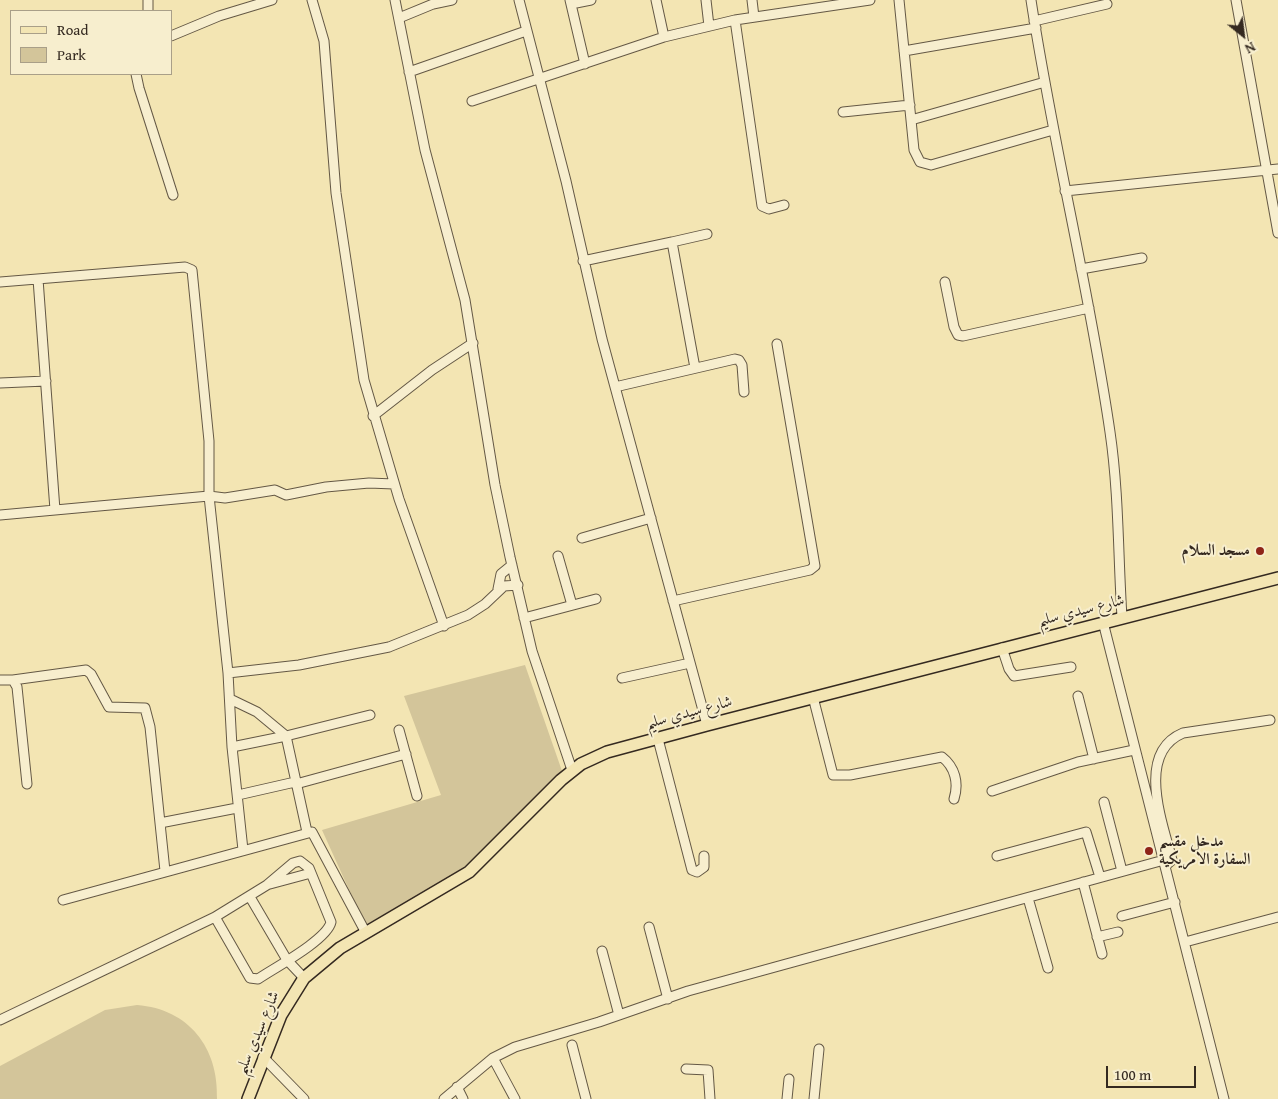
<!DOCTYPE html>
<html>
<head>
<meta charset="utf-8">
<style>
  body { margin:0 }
  #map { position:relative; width:1278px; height:1099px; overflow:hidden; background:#f3e5b3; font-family:"Gentium Book Plus",serif }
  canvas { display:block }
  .legend { position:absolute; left:10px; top:10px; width:162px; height:65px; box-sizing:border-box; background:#f7eece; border:1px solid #a99f88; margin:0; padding:6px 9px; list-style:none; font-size:15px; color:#342920 }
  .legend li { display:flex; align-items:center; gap:10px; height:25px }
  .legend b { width:25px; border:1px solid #a99f88 }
  .north { position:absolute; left:1218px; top:10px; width:50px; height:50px; -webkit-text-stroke:4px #f7eece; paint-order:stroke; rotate:151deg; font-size:14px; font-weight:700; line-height:20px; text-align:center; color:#342920 }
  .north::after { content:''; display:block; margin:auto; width:18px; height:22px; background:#342920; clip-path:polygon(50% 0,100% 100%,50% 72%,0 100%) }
  .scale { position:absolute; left:1106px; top:1066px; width:90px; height:22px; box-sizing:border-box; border:2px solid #342920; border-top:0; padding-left:6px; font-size:15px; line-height:18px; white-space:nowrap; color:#342920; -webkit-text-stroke:4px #f7eece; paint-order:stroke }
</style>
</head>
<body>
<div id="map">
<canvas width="1278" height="1099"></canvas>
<ul class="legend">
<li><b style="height:6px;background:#f3e5b3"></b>Road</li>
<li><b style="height:14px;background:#d3c59a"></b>Park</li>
</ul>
<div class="north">N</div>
<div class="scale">100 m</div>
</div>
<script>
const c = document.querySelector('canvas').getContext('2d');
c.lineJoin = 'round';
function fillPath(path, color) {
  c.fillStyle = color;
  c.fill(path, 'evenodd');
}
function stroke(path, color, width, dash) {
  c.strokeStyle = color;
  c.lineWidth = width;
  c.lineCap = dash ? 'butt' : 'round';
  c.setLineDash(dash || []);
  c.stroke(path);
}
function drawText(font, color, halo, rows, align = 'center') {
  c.font = font + ' "Gentium Book Plus",Amiri,serif';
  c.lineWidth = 4;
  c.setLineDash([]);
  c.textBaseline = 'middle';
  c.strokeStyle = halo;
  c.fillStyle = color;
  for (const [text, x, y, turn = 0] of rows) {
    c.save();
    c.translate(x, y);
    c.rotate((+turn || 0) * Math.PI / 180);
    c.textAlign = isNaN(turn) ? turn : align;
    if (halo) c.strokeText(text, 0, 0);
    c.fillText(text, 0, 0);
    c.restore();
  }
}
fillPath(new Path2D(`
  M 525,665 L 562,771 L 458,873 L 365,925 L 322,830 L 441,795 L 404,696 Z
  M 137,1005 C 189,1009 219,1048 217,1099 L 0,1099 L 0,1066 L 105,1010 Z`), '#d3c59a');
const minor = new Path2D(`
  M 148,0 L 148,11
  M 312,0 L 324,41 L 336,193 L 364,380 L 399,499 L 444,626
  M 395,0 L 425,150 L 465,300 L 495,485 L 510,557 L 532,651 L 572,770
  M 519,0 L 566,181 L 602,339 L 707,725
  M 570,0 L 585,64
  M 656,0 L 664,37
  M 706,0 L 709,26
  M 752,0 L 754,17
  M 899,0 L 914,150 L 920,162 L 931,165 L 1053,130
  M 1031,0 C 1053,145 1089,287 1110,432 C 1119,493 1118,556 1122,617
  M 1236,0 L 1278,233
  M 571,4 L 591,0
  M 399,18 L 433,4 L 452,0
  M 735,20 L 762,206 L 769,209 L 784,205
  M 1034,21 L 1107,4
  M 171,36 L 219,16 L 272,0
  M 904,51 L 1036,28
  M 409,72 L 526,31
  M 136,74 L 139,88 L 173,195
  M 472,101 L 664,37 L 735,20 L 870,0
  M 843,112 L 910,105
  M 911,120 L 1045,82
  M 1065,191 L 1278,169
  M 583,261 L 672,242
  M 1081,269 L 1142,258
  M 38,279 L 55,510
  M 0,282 L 185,267 L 192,270 L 209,441 L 209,496 L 0,515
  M 945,282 L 954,327 L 958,335 L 963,336 L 1089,308
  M 695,368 L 672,242 L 707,234
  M 0,383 L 46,381
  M 615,387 L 735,359 L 739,360 L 742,365 L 744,392
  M 373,416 L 432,370 L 473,343
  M 582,538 L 651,518
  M 558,556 L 572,605
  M 498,589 L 501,574 L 512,565
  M 673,601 L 810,570 L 815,566 L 777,344
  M 524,618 L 596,599
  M 1103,622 L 1224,1099
  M 1002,648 L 1009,669 L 1014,676 L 1071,667
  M 228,673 L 299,665 L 389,647 L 468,615 L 485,604 L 504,586 L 518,585
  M 622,678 L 690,663
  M 0,680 L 13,680 L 17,687 L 27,784
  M 13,680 L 86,670 L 91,674 L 109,707 L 145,708 L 150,727 L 165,871
  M 1078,696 L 1094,759
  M 813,697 L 833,775 L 850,775 L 942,757 C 955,767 959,783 954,799
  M 230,699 L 257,712 L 286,736 L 370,715
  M 399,730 L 417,796
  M 658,739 L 692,870 L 697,872 L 704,867 L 704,856
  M 232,747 L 228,673 L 209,496 L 225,498 L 275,490 L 286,495 L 326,487 L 369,483 L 394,484
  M 296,784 L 406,754
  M 992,791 L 1078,762 L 1134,750
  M 238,795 L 295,782
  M 1104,802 L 1122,871
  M 160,823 L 237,808
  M 243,850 L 232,747 L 286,736 L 307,832
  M 997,856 L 1086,832 L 1100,877
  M 1165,866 L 1172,860 C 1163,824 1135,753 1183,733 L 1270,720
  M 1083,882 L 1102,954
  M 270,884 L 311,873
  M 250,897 L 287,960 L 304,978
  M 1028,898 L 1048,968
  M 63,900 L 312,832 L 366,933
  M 1122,916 L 1175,902
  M 649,927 L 668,999
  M 1097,937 L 1118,932
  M 1185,942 L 1278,917
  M 602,951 L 619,1015
  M 0,1020 L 215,917 L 267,885 L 293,863 L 300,861 L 309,868 L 331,922 C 327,940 274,968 258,979 L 250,978 L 215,917
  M 572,1045 L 586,1099
  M 263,1057 L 304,1099
  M 493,1058 L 515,1099
  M 686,1069 L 708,1070 L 710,1099
  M 457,1087 L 463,1099
  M 444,1099 L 493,1058 L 515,1047 L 599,1022 L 688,991 L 1164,860
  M 787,1099 L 789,1079
  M 814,1099 L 819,1049`);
const major = new Path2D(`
  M 248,1099 L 281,1015 L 304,978 L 340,948 L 469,872 L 561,780 L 581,764 L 607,752 L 707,725 L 1278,578`);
stroke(minor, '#645845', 11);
stroke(major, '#342920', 14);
stroke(minor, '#f7eece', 9);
stroke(major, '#f3e5b3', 11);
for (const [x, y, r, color] of [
  [1260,551,5,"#8f2418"],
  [1149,851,5,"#8f2418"]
]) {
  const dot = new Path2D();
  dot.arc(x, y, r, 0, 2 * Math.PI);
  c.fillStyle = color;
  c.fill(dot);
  stroke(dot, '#f7eece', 2);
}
drawText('bold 16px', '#342920', '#f7eece', [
  ["مسجد السلام",1250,551],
  ["مدخل مقسم",1159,842,"left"],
  ["السفارة الامريكية",1159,860,"left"]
], 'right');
drawText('16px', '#342920', '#f7eece', [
  ["شارع سيدي سليم",1081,611,-14],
  ["شارع سيدي سليم",689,713,-15],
  ["شارع سيدي سليم",258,1033,-67]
]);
</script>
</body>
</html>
